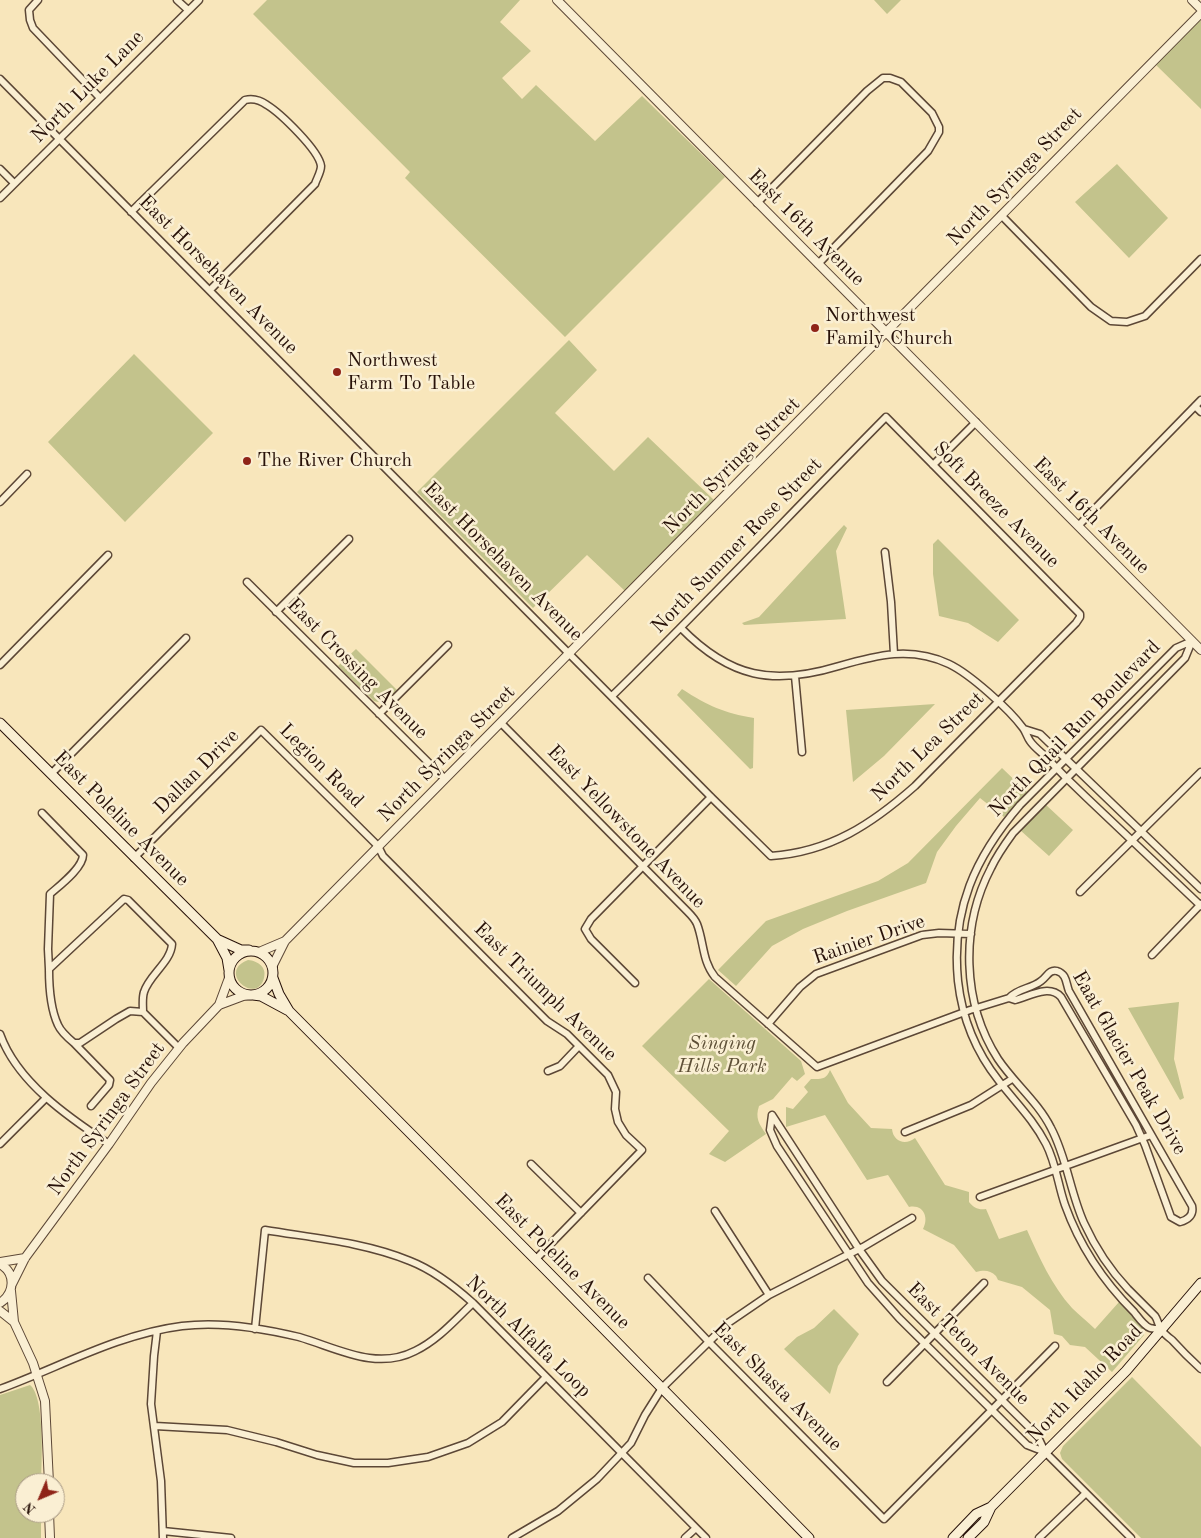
<!DOCTYPE html>
<html>
<head>
<meta charset="utf-8">
<style>
  body { margin:0 }
  #map { position:relative; width:1201px; height:1538px; overflow:hidden; background:#f8e6bb; font-family:"Old Standard TT",serif }
  canvas { display:block }
  .north { position:absolute; left:15px; top:1473px; width:50px; height:50px; box-sizing:border-box; background:#faefd3; border:1px solid #a69782; border-radius:50%; rotate:225deg; font-size:14px; font-weight:700; line-height:20px; text-align:center; color:#281209 }
  .north::after { content:''; display:block; margin:auto; width:18px; height:22px; background:#8f2418; clip-path:polygon(50% 0,100% 100%,50% 72%,0 100%) }
</style>
</head>
<body>
<div id="map">
<canvas width="1201" height="1538"></canvas>
<div class="north">N</div>
</div>
<script>
const c = document.querySelector('canvas').getContext('2d');
c.lineJoin = 'round';
function fillPath(path, color) {
  c.fillStyle = color;
  c.fill(path, 'evenodd');
}
function stroke(path, color, width, dash) {
  c.strokeStyle = color;
  c.lineWidth = width;
  c.lineCap = dash ? 'butt' : 'round';
  c.setLineDash(dash || []);
  c.stroke(path);
}
function drawText(font, color, halo, rows, align = 'center') {
  c.font = font + ' "Old Standard TT",serif';
  c.lineWidth = 5;
  c.setLineDash([]);
  c.textBaseline = 'middle';
  c.strokeStyle = halo;
  c.fillStyle = color;
  for (const [text, x, y, turn = 0] of rows) {
    c.save();
    c.translate(x, y);
    c.rotate((+turn || 0) * Math.PI / 180);
    c.textAlign = isNaN(turn) ? turn : align;
    if (halo) c.strokeText(text, 0, 0);
    c.fillText(text, 0, 0);
    c.restore();
  }
}
fillPath(new Path2D(`
  M 267,0 L 520,0 L 500,22 L 531,51 L 502,78 L 522,99 L 536,85 L 595,141 L 642,96 L 725,177 L 565,337 L 405,178 L 410,172 L 253,14 Z
  M 874,0 L 901,0 L 887,14 Z
  M 1201,20 L 1201,109 L 1156,65 L 1196,22 Z
  M 1117,164 L 1168,218 L 1129,258 L 1075,202 Z
  M 569,340 L 597,370 L 555,413 L 614,471 L 648,437 L 714,500 L 625,591 L 587,555 L 533,608 L 417,492 Z
  M 134,354 L 213,433 L 125,522 L 48,442 Z
  M 844,525 L 847,528 L 836,551 L 846,619 L 744,625 L 742,623 L 759,617 Z
  M 938,539 L 1019,620 L 998,642 L 968,623 L 939,616 L 933,574 L 933,544 Z
  M 356,649 L 397,690 C 390,697 385,705 374,701 L 338,666 Z
  M 682,689 C 708,706 724,713 754,718 L 753,768 L 750,769 L 677,695 Z
  M 935,704 L 884,756 L 853,782 L 846,710 Z
  M 1002,768 L 1028,793 L 1004,817 L 980,798 L 956,826 L 937,852 L 926,883 L 847,911 L 803,929 L 772,946 L 736,986 L 718,970 L 766,921 L 878,881 L 908,863 Z
  M 1045,804 L 1073,830 L 1049,856 L 1020,830 Z
  M 248,960 C 258,961 267,967 264,978 C 257,1006 216,972 248,960 Z
  M 709,979 L 801,1061 L 805,1074 L 797,1081 L 792,1077 L 773,1099 L 759,1106 C 755,1118 759,1124 766,1134 L 725,1162 L 709,1154 L 729,1131 L 642,1046 Z
  M 1179,1002 L 1174,1059 L 1184,1098 L 1180,1100 L 1128,1008 Z
  M 830,1070 L 848,1103 L 871,1128 L 892,1129 C 893,1141 905,1146 915,1138 L 945,1185 L 969,1192 L 969,1202 C 974,1208 978,1210 986,1209 L 999,1239 L 1027,1230 C 1039,1257 1052,1286 1072,1308 C 1079,1315 1088,1322 1095,1329 L 1119,1302 L 1144,1328 L 1144,1335 L 1112,1372 L 1085,1347 L 1070,1345 L 1062,1336 L 1054,1334 L 1050,1310 L 1022,1287 L 998,1280 L 996,1276 C 990,1270 984,1270 976,1272 L 954,1245 L 923,1229 C 929,1218 924,1204 909,1207 L 888,1175 L 867,1180 L 825,1115 L 786,1127 L 786,1107 L 793,1109 L 808,1092 L 804,1087 L 811,1079 C 821,1079 826,1080 830,1070 Z
  M 834,1309 L 859,1334 L 838,1366 L 830,1394 L 784,1349 L 797,1337 L 814,1328 Z
  M 1132,1377 L 1201,1447 L 1201,1538 L 1141,1538 L 1062,1459 L 1060,1453 L 1063,1446 Z
  M 30,1385 C 45,1397 42,1463 41,1483 L 25,1483 L 25,1513 L 41,1513 L 41,1538 L 0,1538 L 0,1395 Z`), '#c3c38c');
const minor = new Path2D(`
  M 38,0 L 29,10 L 30,20 L 33,28 L 100,98
  M 177,0 L 188,10
  M 0,79 L 711,797 L 771,856 C 830,852 872,824 915,786 L 1076,623 L 1080,617 L 1080,614 L 886,417 C 794,510 705,605 612,696
  M 0,169 L 14,183
  M 0,198 L 199,0
  M 757,203 L 867,91 L 883,78 L 890,78 L 901,82 L 932,113 L 939,127 L 939,132 L 928,151 L 818,264
  M 131,212 L 245,100 C 253,98 260,100 267,105 C 280,113 319,150 321,166 C 321,172 317,178 315,184 L 210,290
  M 1001,215 L 1091,307 L 1111,321 L 1127,322 L 1145,316 L 1201,259
  M 1195,406 L 1201,412
  M 933,465 L 976,422
  M 0,502 L 27,474
  M 1078,526 L 1201,400
  M 885,552 L 891,602 L 894,654
  M 247,582 L 444,778
  M 276,612 L 349,539
  M 681,628 C 730,678 773,686 839,666 C 877,655 911,646 949,664 C 970,674 1009,709 1023,728 C 1026,732 1027,737 1030,741 C 1034,747 1041,752 1046,757 C 1059,771 1072,784 1086,797 C 1124,833 1163,870 1201,906
  M 1192,641 L 1185,658 L 1013,833 C 1005,844 997,855 991,868 C 960,927 962,1003 998,1059 C 1014,1083 1038,1102 1051,1128 C 1067,1158 1070,1192 1084,1223 C 1095,1247 1110,1270 1128,1289 C 1137,1298 1146,1307 1155,1316 C 1158,1320 1158,1325 1161,1329 C 1163,1333 1168,1337 1172,1340 C 1181,1350 1191,1360 1201,1369
  M 0,665 L 108,555
  M 795,676 L 802,752
  M 379,714 L 448,645
  M 501,723 L 687,911 C 691,915 695,919 697,924 C 704,942 702,961 715,977 L 817,1067 L 970,1010 L 1009,998 C 1018,988 1031,989 1041,981 C 1047,977 1049,969 1057,971 C 1067,974 1066,984 1069,991 L 1192,1206 C 1194,1215 1188,1220 1180,1222 L 1171,1217 L 1145,1145 L 1136,1125 L 1061,997 C 1049,984 1030,996 1015,1000 L 1009,998
  M 1024,729 L 1040,734 L 1201,889
  M 51,774 L 186,638
  M 42,813 L 83,855 C 83,868 59,886 50,894 L 48,949 L 49,969
  M 134,858 L 261,730 L 378,846 L 383,856 L 547,1021 L 567,1034 L 608,1075 L 616,1092 L 615,1109 L 618,1122 L 626,1135 L 642,1150 L 536,1259
  M 1080,892 L 1201,772
  M 1152,955 L 1201,904
  M 635,983 L 591,939 L 585,929 L 591,919 L 711,797
  M 143,1012 C 143,1006 142,998 144,992 C 149,975 171,962 172,944 L 128,900 L 124,899 L 49,969 C 49,987 50,1008 58,1025 C 61,1032 68,1038 74,1043 L 80,1043 L 116,1019 L 130,1011 L 143,1012 L 179,1048
  M 768,1024 L 800,987 L 816,974 L 922,935 L 939,933 L 971,934
  M 0,1034 C 17,1082 68,1117 109,1144
  M 74,1043 L 110,1080 L 109,1085 L 91,1106
  M 548,1071 L 560,1066 L 579,1046
  M 772,1115 L 859,1249 L 882,1281 L 1037,1435 L 1045,1452 L 1131,1538
  M 772,1115 L 770,1130 L 777,1146 L 868,1283 L 899,1318 L 1027,1445 L 1045,1452
  M 905,1132 L 971,1105 L 1012,1079
  M 0,1144 L 46,1098
  M 531,1164 L 581,1213
  M 980,1197 L 1151,1135
  M 715,1211 L 769,1295
  M 648,1278 L 708,1341 L 884,1519 L 1055,1346
  M 255,1329 L 265,1230 C 313,1238 364,1242 410,1261 C 433,1270 454,1286 473,1303 L 706,1538
  M 1161,1329 C 1158,1329 1153,1329 1150,1328 C 1144,1326 1138,1317 1134,1312 C 1103,1281 1080,1247 1065,1205 C 1058,1185 1056,1163 1046,1144 C 1033,1119 1016,1103 999,1081 C 976,1052 962,1017 958,981 C 951,910 975,857 1020,805 L 1176,648 L 1192,641
  M 157,1331 L 154,1356 L 151,1404 L 161,1481 L 163,1538
  M 887,1382 L 984,1283
  M 0,1389 C 60,1367 118,1334 182,1326 C 220,1321 262,1328 299,1337 C 337,1348 376,1371 415,1351 C 438,1340 455,1320 473,1303
  M 155,1426 L 227,1430 L 276,1442 L 317,1455 L 354,1463 L 388,1463 L 428,1457 L 468,1443 L 502,1422 L 546,1377
  M 163,1531 L 231,1538
  M 512,1538 L 558,1511 L 597,1479 L 631,1443 L 645,1415 L 662,1388 L 728,1323 L 769,1295 L 863,1247 L 912,1218
  M 685,1538 L 696,1528
  M 1039,1538 L 1086,1493`);
const tertiary = new Path2D(`
  M 557,0 L 1201,650
  M 1192,0 L 1201,9
  M 259,952 L 285,941
  M 272,967 L 285,941 L 1201,13
  M 219,1005 L 229,978
  M 0,1262 L 25,1258
  M 0,1264 C 16,1273 15,1293 0,1303
  M 12,1284 L 25,1258 L 109,1144 L 151,1083 L 183,1043 L 219,1005 L 243,996 L 252,995
  M 11,1291 L 14,1322 L 33,1363 L 45,1401 L 49,1483
  M 0,1311 L 14,1322
  M 49,1513 L 50,1538`);
const secondary = new Path2D(`
  M 0,723 L 217,939 L 227,958 L 229,970
  M 219,940 L 241,950 L 249,950
  M229 973a22 22 0 1 1 44 0a22 22 0 1 1-44 0Z
  M 273,978 L 279,994 L 289,1011 L 546,1270 L 809,1538
  M 253,995 L 261,996 L 287,1010
  M 953,1538 L 976,1514 L 991,1507
  M 968,1538 L 984,1522 L 991,1507 L 1126,1371 L 1201,1283`);
stroke(minor, '#5c4736', 9);
stroke(tertiary, '#5c4736', 10);
stroke(secondary, '#281209', 11);
stroke(minor, '#faefd3', 6);
stroke(tertiary, '#faefd3', 8);
stroke(secondary, '#faefd3', 9);
for (const [x, y, r, color] of [
  [815,328,5,"#8f2418"],
  [337,372,5,"#8f2418"],
  [247,461,5,"#8f2418"]
]) {
  const dot = new Path2D();
  dot.arc(x, y, r, 0, 2 * Math.PI);
  c.fillStyle = color;
  c.fill(dot);
  stroke(dot, '#faefd3', 2);
}
drawText('20px', '#281209', '#faefd3', [
  ["North Luke Lane",88,87,-45],
  ["North Syringa Street",1015,177,-46],
  ["East 16th Avenue",806,228,45],
  ["East Horsehaven Avenue",218,275,45],
  ["North Syringa Street",732,466,-45],
  ["Soft Breeze Avenue",996,505,45],
  ["East 16th Avenue",1091,516,45],
  ["North Summer Rose Street",737,546,-46],
  ["East Horsehaven Avenue",503,562,45],
  ["East Crossing Avenue",357,669,45],
  ["North Quail Run Boulevard",1075,729,-46],
  ["North Lea Street",928,747,-44],
  ["North Syringa Street",447,754,-45],
  ["Legion Road",321,766,45],
  ["Dallan Drive",197,772,-45],
  ["East Poleline Avenue",121,819,45],
  ["East Yellowstone Avenue",626,827,46],
  ["Rainier Drive",869,940,-19],
  ["East Triumph Avenue",545,992,44],
  ["Eaat Glacier Peak Drive",1129,1063,60],
  ["North Syringa Street",107,1119,-54],
  ["East Poleline Avenue",562,1262,45],
  ["North Alfalfa Loop",528,1337,44],
  ["East Teton Avenue",968,1344,45],
  ["North Idaho Road",1085,1384,-46],
  ["East Shasta Avenue",777,1387,45]
]);
drawText('20px', '#281209', '#faefd3', [
  ["Northwest",825,316],
  ["Family Church",825,339],
  ["Northwest",347,361],
  ["Farm To Table",347,384],
  ["The River Church",257,461]
], 'left');
drawText('italic 20px', '#5e5037', '#faefd3', [
  ["Singing",722,1044],
  ["Hills Park",722,1067]
]);
</script>
</body>
</html>
